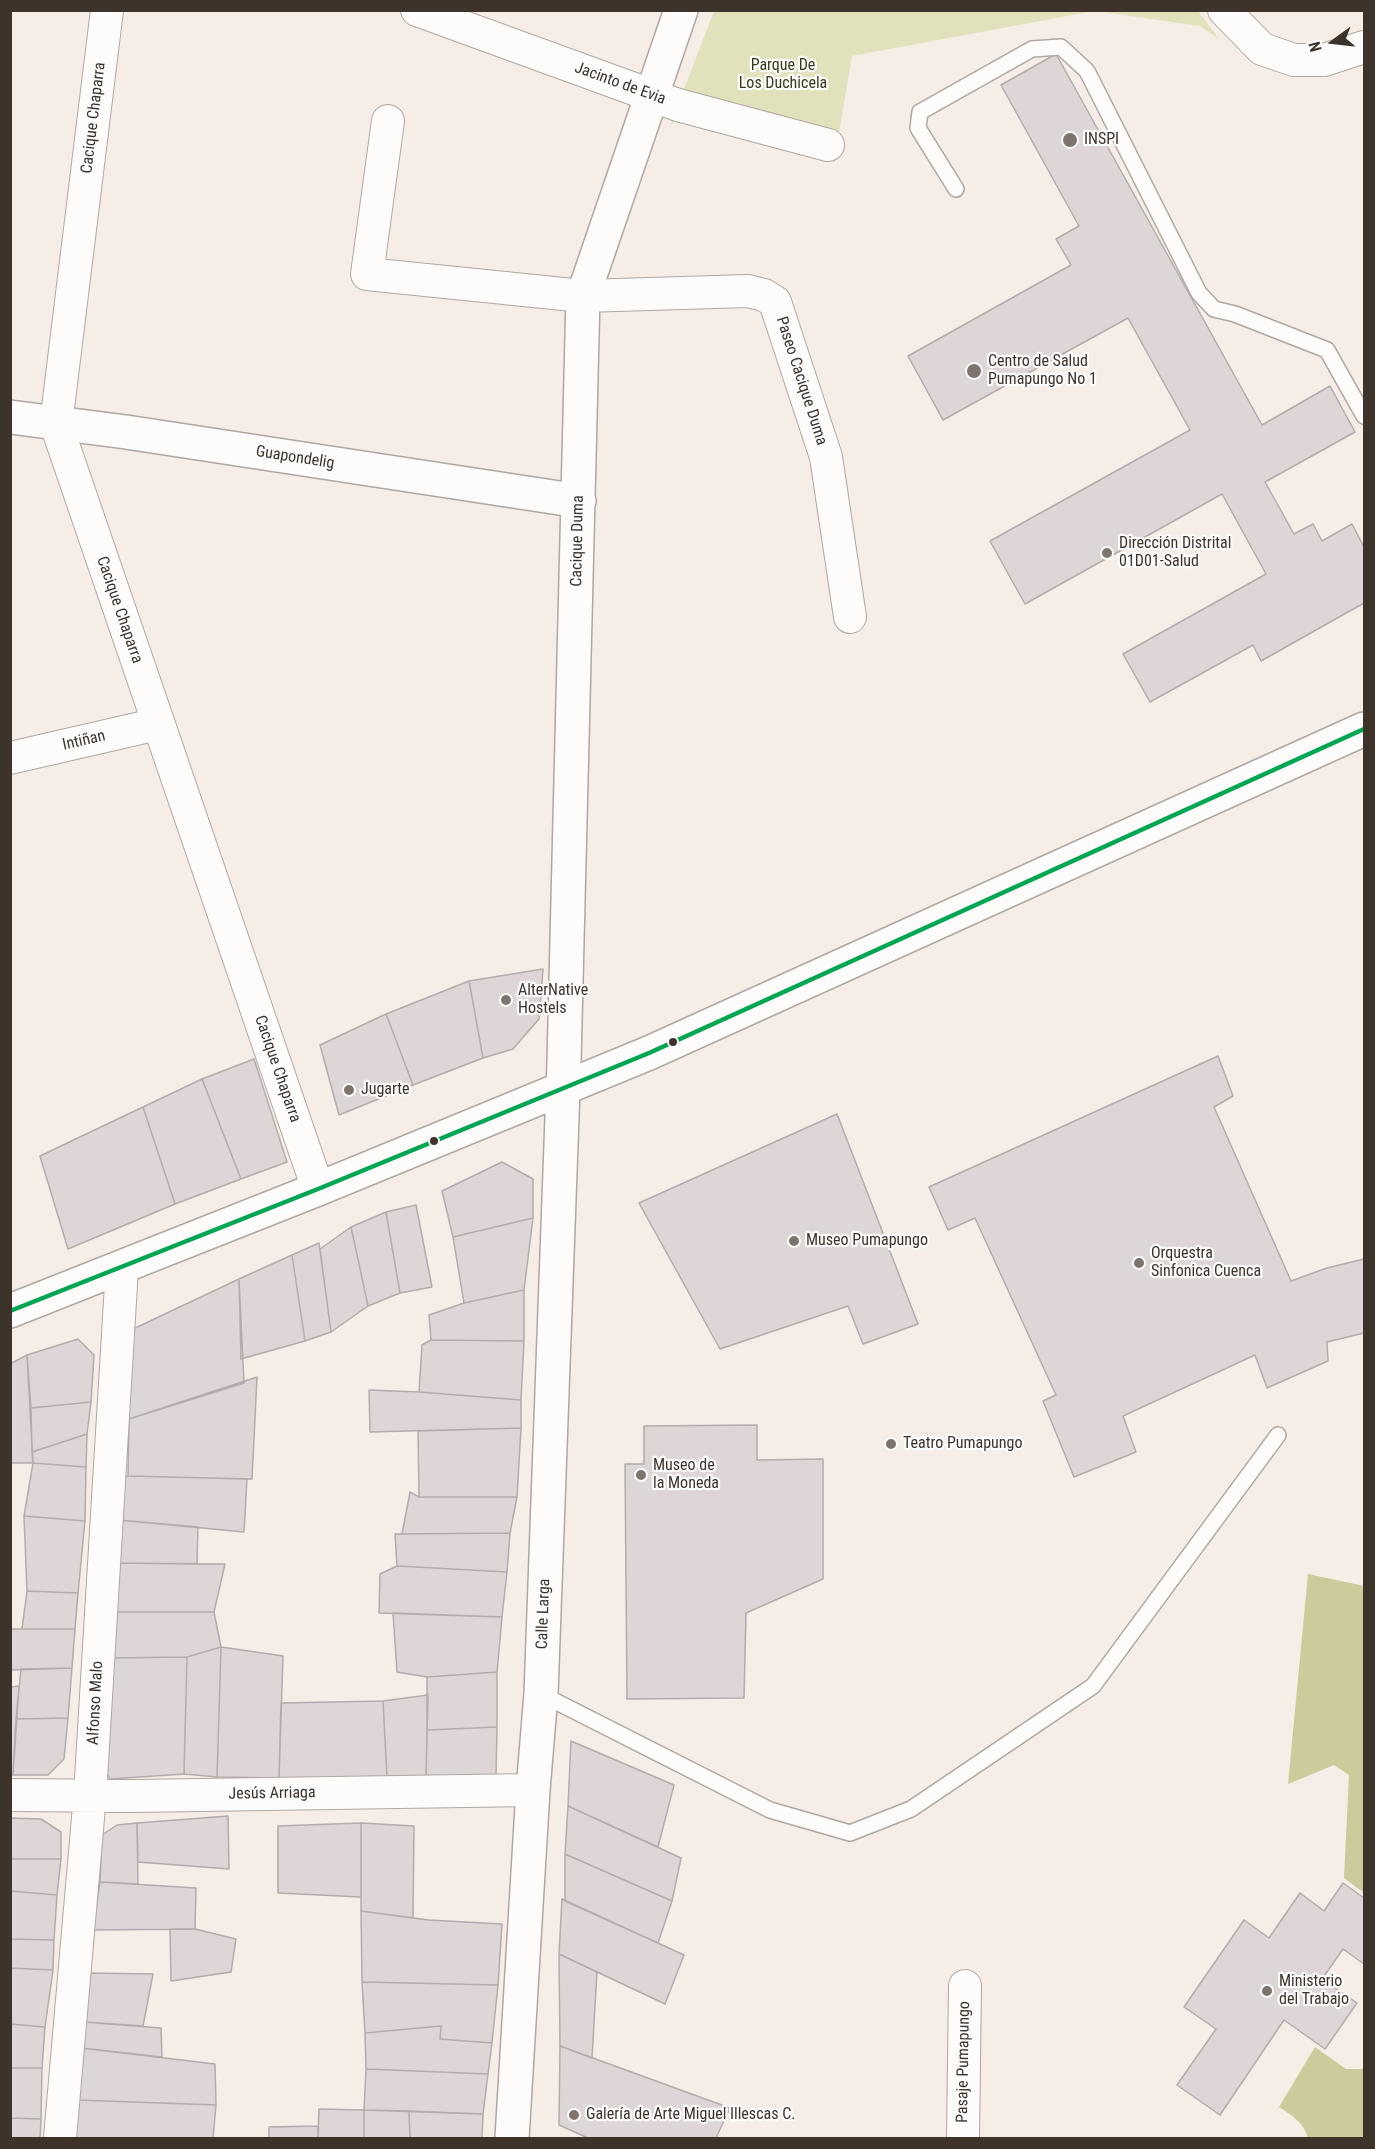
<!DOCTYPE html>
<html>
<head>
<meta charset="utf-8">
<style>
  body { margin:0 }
  #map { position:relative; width:1375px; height:2149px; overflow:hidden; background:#f6ede6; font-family:"Roboto Condensed",sans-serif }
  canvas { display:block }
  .frame { position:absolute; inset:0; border:12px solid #3d332b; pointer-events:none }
  .north { position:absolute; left:1303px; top:12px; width:60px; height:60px; -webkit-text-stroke:4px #fcfcfc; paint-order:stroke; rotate:255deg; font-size:16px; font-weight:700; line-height:24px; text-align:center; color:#3d332b }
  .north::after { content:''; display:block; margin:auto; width:21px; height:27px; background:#3d332b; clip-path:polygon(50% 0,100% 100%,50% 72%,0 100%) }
</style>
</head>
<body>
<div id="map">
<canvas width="1375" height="2149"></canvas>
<div class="frame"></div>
<div class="north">N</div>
</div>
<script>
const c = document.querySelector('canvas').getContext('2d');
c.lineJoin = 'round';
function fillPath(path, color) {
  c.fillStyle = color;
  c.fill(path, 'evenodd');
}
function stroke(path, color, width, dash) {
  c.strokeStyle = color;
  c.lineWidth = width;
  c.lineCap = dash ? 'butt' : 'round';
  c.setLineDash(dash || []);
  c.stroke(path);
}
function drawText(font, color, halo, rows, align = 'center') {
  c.font = font + ' "Roboto Condensed",sans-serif';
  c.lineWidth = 4.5;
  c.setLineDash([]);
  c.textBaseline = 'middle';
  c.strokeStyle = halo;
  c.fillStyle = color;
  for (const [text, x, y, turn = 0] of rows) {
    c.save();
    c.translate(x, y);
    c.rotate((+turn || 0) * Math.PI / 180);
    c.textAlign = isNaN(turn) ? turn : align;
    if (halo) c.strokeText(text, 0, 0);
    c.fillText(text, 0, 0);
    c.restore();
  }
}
fillPath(new Path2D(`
  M 714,11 L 1094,11 L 852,56 L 835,155 L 685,118 L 675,121 L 670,126 Z
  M 1095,11 L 1198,11 L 1220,40 L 1200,26 Z`), '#e1e1bb');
fillPath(new Path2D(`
  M 1308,1574 L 1364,1586 L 1364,1893 L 1344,1878 L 1349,1775 L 1334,1765 L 1288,1784 Z
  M 1315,2047 L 1346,2069 L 1364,2069 L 1364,2138 L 1308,2138 C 1303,2122 1293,2116 1279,2107 Z`), '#cbcb9c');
const building = new Path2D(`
  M 1056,54 L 1262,425 L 1330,386 L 1355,432 L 1265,482 L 1294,534 L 1313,524 L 1322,541 L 1352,524 L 1364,547 L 1364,603 L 1261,661 L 1253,645 L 1150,702 L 1123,654 L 1266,574 L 1222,494 L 1025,604 L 990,541 L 1190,430 L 1128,318 L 943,420 L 908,356 L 1071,265 L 1056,239 L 1079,226 L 1001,85 Z
  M 543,969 L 539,1019 L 513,1049 L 483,1058 L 469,981 Z
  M 469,981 L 483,1058 L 413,1085 L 386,1014 Z
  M 386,1014 L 413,1085 L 339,1115 L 320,1045 Z
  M 1218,1056 L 1233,1096 L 1214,1107 L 1291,1281 L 1327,1268 L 1364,1259 L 1364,1333 L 1327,1342 L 1328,1361 L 1267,1388 L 1255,1355 L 1123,1416 L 1136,1452 L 1074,1477 L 1043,1401 L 1056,1395 L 975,1218 L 948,1230 L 929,1187 Z
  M 254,1059 L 287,1162 L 241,1179 L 202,1079 Z
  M 202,1079 L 241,1179 L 175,1204 L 143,1107 Z
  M 143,1107 L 175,1204 L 68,1249 L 40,1156 Z
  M 837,1114 L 918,1324 L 863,1344 L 848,1306 L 720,1349 L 639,1203 Z
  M 502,1162 L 533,1179 L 533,1218 L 453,1237 L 442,1191 Z
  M 416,1205 L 432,1287 L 400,1293 L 386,1212 Z
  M 386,1212 L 400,1293 L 368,1306 L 351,1227 Z
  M 533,1218 L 524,1290 L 464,1303 L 453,1237 Z
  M 351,1227 L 368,1306 L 331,1332 L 320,1249 Z
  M 319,1243 L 331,1332 L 305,1341 L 292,1255 Z
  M 292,1255 L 305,1341 L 241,1359 L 239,1279 Z
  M 239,1279 L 244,1383 L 129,1419 L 131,1330 Z
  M 524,1290 L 524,1341 L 431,1340 L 429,1315 L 464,1303 Z
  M 78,1339 L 94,1355 L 91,1402 L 31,1408 L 27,1355 Z
  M 431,1340 L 524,1341 L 521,1400 L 419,1392 L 422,1345 Z
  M 27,1355 L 33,1463 L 10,1463 L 10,1364 Z
  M 257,1377 L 252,1479 L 128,1476 L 129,1419 Z
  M 369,1390 L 419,1392 L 521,1400 L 521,1428 L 370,1432 Z
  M 91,1402 L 87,1434 L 32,1452 L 31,1408 Z
  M 757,1425 L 757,1460 L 823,1459 L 823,1579 L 746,1613 L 744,1698 L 627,1699 L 625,1464 L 644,1464 L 644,1426 Z
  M 521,1428 L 517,1497 L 419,1497 L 418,1431 Z
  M 87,1434 L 86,1467 L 33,1463 L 32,1452 Z
  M 33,1463 L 86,1467 L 85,1521 L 24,1516 Z
  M 128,1476 L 247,1479 L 244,1532 L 118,1520 L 119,1479 Z
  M 410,1492 L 419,1497 L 517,1497 L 510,1533 L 402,1534 Z
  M 24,1516 L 85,1521 L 78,1593 L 27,1591 Z
  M 118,1520 L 198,1527 L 197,1564 L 115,1563 Z
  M 510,1533 L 507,1572 L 397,1566 L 395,1534 Z
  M 115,1563 L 225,1564 L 214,1612 L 112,1612 Z
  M 397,1566 L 507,1572 L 502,1617 L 379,1613 L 380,1574 Z
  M 27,1591 L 78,1593 L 75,1629 L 22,1629 Z
  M 112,1612 L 214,1612 L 221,1647 L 187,1657 L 110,1658 Z
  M 393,1613 L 502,1617 L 497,1672 L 427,1677 L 397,1672 Z
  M 10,1629 L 75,1629 L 72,1668 L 10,1670 Z
  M 221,1647 L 283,1656 L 279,1778 L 217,1777 Z
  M 221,1647 L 217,1777 L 184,1774 L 187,1657 Z
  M 187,1657 L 184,1774 L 110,1779 L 101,1763 L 110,1658 Z
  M 72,1668 L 68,1718 L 16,1719 L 21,1669 Z
  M 497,1672 L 497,1727 L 427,1730 L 427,1677 Z
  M 19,1686 L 13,1775 L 10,1775 L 10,1687 Z
  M 428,1695 L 426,1776 L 387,1777 L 383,1701 Z
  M 383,1701 L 387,1777 L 279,1778 L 281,1703 Z
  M 68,1718 L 64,1759 L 48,1775 L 13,1775 L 16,1719 Z
  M 497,1727 L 496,1777 L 426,1776 L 427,1730 Z
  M 571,1741 L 674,1785 L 658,1847 L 568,1806 Z
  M 568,1806 L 681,1858 L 672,1901 L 565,1854 Z
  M 228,1816 L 229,1869 L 138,1862 L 137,1823 Z
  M 10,1818 L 41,1819 L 61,1832 L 61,1859 L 10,1859 Z
  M 137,1823 L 138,1884 L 100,1882 L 102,1835 L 117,1825 Z
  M 361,1823 L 414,1826 L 413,1918 L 361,1911 Z
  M 361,1823 L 361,1897 L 278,1893 L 278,1826 Z
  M 565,1854 L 672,1901 L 658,1943 L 565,1901 Z
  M 10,1859 L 61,1859 L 57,1895 L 10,1891 Z
  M 100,1882 L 196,1888 L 195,1929 L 93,1930 Z
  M 1343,1883 L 1364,1898 L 1364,1964 L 1343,1949 L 1322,1979 L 1357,2003 L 1325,2049 L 1284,2020 L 1220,2115 L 1177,2085 L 1216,2029 L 1184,2007 L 1244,1920 L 1269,1938 L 1300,1893 L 1324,1911 Z
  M 10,1891 L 57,1895 L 54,1940 L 10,1939 Z
  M 562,1899 L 684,1955 L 665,2004 L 559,1954 Z
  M 361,1911 L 429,1920 L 502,1924 L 498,1985 L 362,1982 Z
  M 170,1929 L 195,1929 L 236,1939 L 231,1972 L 171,1981 Z
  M 10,1939 L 54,1940 L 53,1970 L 10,1968 Z
  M 559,1954 L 597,1972 L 592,2058 L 560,2046 Z
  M 10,1968 L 53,1970 L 45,2027 L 10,2024 Z
  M 87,1973 L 153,1974 L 143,2026 L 84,2022 Z
  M 362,1982 L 498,1985 L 492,2043 L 440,2039 L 441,2026 L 365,2033 Z
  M 84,2022 L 161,2028 L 162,2057 L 81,2048 Z
  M 10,2024 L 45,2027 L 42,2068 L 10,2068 Z
  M 441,2026 L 440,2039 L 492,2043 L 488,2074 L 366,2069 L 365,2033 Z
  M 560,2046 L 730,2108 L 716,2138 L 588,2138 L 559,2125 Z
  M 81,2048 L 215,2064 L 216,2105 L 77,2100 Z
  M 10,2068 L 42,2068 L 41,2119 L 10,2118 Z
  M 366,2069 L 488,2074 L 483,2114 L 364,2110 Z
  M 77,2100 L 216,2105 L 213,2138 L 74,2138 Z
  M 319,2109 L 364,2110 L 364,2138 L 318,2138 Z
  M 364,2110 L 409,2111 L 410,2138 L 364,2138 Z
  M 409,2111 L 483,2114 L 482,2138 L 410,2138 Z
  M 10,2118 L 41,2119 L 40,2138 L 10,2138 Z
  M 318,2126 L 318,2138 L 269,2138 L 269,2127 Z`);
fillPath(building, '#ded5d6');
stroke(building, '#b3abac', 1.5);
const service = new Path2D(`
  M 956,189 L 918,128 L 920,112 L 1032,49 L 1061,47 L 1087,71 L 1199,293 L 1214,309 L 1235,314 L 1327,350 L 1364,416
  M 541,1694 L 770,1810 L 850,1833 L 911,1809 L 1093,1686 L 1278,1435`);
const minor = new Path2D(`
  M 107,10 L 56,424 L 318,1189
  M 417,10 L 678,105 L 828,145
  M 1224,10 L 1262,49 L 1294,60 L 1324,60 L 1364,47
  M 388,121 L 367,274 L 583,296 L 748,291 L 764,295 L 775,302 L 826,457 L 850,617
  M 10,758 L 158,724
  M 10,1795 L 133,1796 L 533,1790
  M 60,2138 L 90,1795 L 122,1268
  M 963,2138 L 965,1986`);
const tertiary = new Path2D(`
  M 10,417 L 126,432 L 579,501
  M 10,1311 L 318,1189 L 649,1053 L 1364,729
  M 512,2138 L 533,1790 L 541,1694 L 564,1062 L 583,296 L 681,10`);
stroke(service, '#afa7a0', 18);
stroke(minor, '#afa7a0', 34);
stroke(tertiary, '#afa7a0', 36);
stroke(service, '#fefcfb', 15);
stroke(minor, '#fefcfb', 32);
stroke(tertiary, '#fefcfb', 33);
stroke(new Path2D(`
  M 10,1311 L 318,1189 L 649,1053 L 1364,729`), '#00a651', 4.5);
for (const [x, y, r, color] of [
  [1070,140,8,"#7e746c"],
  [974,371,8,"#7e746c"],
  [1107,553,6,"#7e746c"],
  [506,1000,6,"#7e746c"],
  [673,1042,5,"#3d332b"],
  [349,1090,6,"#7e746c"],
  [434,1141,5,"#3d332b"],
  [794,1241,6,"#7e746c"],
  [1139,1263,6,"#7e746c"],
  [891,1444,6,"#7e746c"],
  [641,1475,6,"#7e746c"],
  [1267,1991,6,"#7e746c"],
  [574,2115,6,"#7e746c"]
]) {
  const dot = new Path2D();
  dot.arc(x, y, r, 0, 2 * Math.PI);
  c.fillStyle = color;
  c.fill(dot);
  stroke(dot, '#fcfcfc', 2);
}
drawText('16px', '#393c19', '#fcfcfc', [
  ["Parque De",783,66],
  ["Los Duchicela",783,84]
]);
drawText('16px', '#3d332b', '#fcfcfc', [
  ["Jacinto de Evia",620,84,20],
  ["Cacique Chaparra",94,118,-83],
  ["Paseo Cacique Duma",801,381,72],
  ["Guapondelig",295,458,9],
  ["Cacique Duma",578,541,-89],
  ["Cacique Chaparra",119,610,71],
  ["Intiñan",84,741,-13],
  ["Cacique Chaparra",277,1069,71],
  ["Calle Larga",544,1614,-88],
  ["Alfonso Malo",96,1703,-87],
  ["Jesús Arriaga",272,1794,-1],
  ["Pasaje Pumapungo",964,2062,-89]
]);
drawText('16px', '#3d332b', '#fcfcfc', [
  ["INSPI",1084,140],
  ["Centro de Salud",988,362],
  ["Pumapungo No 1",988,380],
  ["Dirección Distrital",1119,544],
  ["01D01-Salud",1119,562],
  ["AlterNative",518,991],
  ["Hostels",518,1009],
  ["Jugarte",361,1090],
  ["Museo Pumapungo",806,1241],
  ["Orquestra",1151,1254],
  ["Sinfonica Cuenca",1151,1272],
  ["Teatro Pumapungo",903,1444],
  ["Museo de",653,1466],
  ["la Moneda",653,1484],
  ["Ministerio",1279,1982],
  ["del Trabajo",1279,2000],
  ["Galería de Arte Miguel Illescas C.",586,2115]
], 'left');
</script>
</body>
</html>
